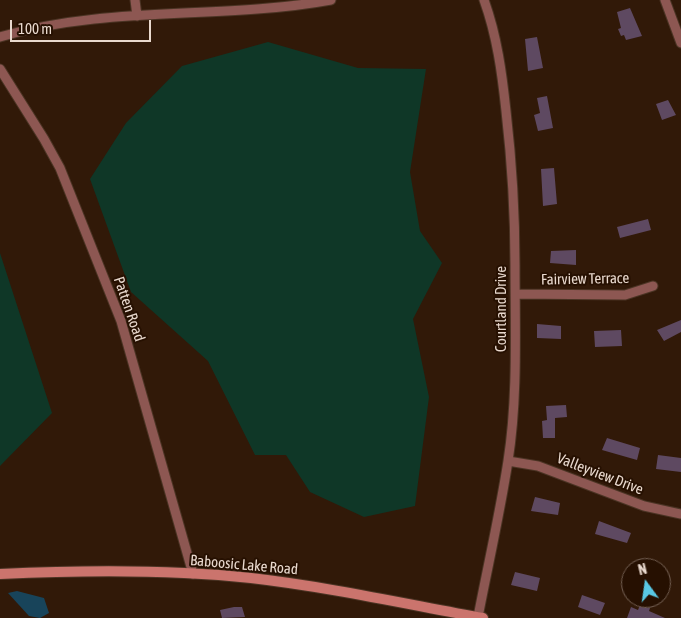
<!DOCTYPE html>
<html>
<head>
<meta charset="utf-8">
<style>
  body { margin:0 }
  #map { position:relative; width:681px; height:618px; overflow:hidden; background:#311908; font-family:"Asap Condensed",sans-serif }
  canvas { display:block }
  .north { position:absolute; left:621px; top:558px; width:50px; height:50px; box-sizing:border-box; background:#261001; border:1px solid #746053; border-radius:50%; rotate:346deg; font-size:14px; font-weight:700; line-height:20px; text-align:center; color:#e9d9ce }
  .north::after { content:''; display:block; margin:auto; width:18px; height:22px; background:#59c8e4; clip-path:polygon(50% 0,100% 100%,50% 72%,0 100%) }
  .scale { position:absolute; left:10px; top:20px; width:141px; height:22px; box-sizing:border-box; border:2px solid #e9d9ce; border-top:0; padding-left:6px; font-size:15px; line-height:18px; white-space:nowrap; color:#e9d9ce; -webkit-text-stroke:4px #261001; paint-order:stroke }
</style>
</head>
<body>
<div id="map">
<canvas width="681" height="618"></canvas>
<div class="north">N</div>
<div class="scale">100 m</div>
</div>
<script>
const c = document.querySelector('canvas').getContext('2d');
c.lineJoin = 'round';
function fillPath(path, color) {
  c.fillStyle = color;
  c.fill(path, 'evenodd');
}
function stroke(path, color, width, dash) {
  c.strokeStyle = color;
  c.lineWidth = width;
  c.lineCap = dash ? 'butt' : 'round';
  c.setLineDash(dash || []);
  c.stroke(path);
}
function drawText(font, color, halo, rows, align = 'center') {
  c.font = font + ' "Asap Condensed",sans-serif';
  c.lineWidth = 4;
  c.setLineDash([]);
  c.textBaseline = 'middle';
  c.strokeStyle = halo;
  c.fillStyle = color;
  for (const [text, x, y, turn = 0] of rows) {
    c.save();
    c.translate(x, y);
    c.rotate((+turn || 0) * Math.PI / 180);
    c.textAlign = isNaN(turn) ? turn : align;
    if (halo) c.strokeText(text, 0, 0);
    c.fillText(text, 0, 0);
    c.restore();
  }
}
fillPath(new Path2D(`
  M 268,42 L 358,68 L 426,69 L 410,172 L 420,231 L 442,263 L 413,319 L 429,397 L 415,506 L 364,517 L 310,492 L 286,455 L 255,455 L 208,361 L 131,292 L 90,179 L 126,123 L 182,66 Z
  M 0,253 L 52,413 L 0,466 Z`), '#0f3727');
fillPath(new Path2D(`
  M 17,591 L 44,598 L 49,613 L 40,618 L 29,616 L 8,593 Z`), '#18445a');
fillPath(new Path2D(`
  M 630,8 L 642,36 L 626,40 L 624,35 L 621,36 L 618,29 L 621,28 L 617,12 Z
  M 537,37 L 543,68 L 528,71 L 525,39 Z
  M 547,96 L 553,128 L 538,131 L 534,115 L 540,113 L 537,98 Z
  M 668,100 L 676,115 L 662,120 L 656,104 Z
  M 554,168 L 557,204 L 543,206 L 541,169 Z
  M 648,219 L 651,230 L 620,238 L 617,227 Z
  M 576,250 L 576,265 L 550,263 L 551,251 Z
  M 681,320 L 681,332 L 664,341 L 657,330 Z
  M 537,324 L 561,326 L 561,339 L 537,338 Z
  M 621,330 L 622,346 L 595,347 L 594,331 Z
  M 566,405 L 567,417 L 555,418 L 555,438 L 543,438 L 542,421 L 547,420 L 546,406 Z
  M 607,438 L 640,448 L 637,460 L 602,450 Z
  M 658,455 L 681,458 L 681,472 L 656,469 Z
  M 535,497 L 560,503 L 558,515 L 531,511 Z
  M 599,521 L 631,533 L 627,543 L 595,534 Z
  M 515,572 L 540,578 L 537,591 L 511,585 Z
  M 582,595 L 605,603 L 600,615 L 578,607 Z
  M 640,605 L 650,608 L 649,611 L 665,618 L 627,618 L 631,607 L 638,610 Z
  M 234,607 L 242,607 L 245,617 L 222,618 L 220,610 Z`), '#5e4961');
const street = new Path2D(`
  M 135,0 L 137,16
  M 665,0 L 681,43
  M 0,37 C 108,5 221,20 331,0
  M 0,69 L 44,139 L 60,168 L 121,321 L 193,574
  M 516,294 L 625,295 L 653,286
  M 508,461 L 538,466 L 644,506 L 681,514
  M 478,617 C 488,565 500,513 508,461 C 518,397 515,330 515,265 C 515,213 512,163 506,111 C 502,73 497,36 484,0`);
const secondary = new Path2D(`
  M 0,574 C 83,570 168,569 251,578 C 329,587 406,604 483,618`);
stroke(street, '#4b3424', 11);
stroke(secondary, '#4b3424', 12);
stroke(street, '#8d5752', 9);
stroke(secondary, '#cb746d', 10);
drawText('15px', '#e9d9ce', '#261001', [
  ["Fairview Terrace",585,279,-1],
  ["Patten Road",129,309,71],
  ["Courtland Drive",501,309,-90],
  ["Valleyview Drive",600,474,21],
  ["Baboosic Lake Road",244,565,5]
]);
</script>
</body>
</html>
